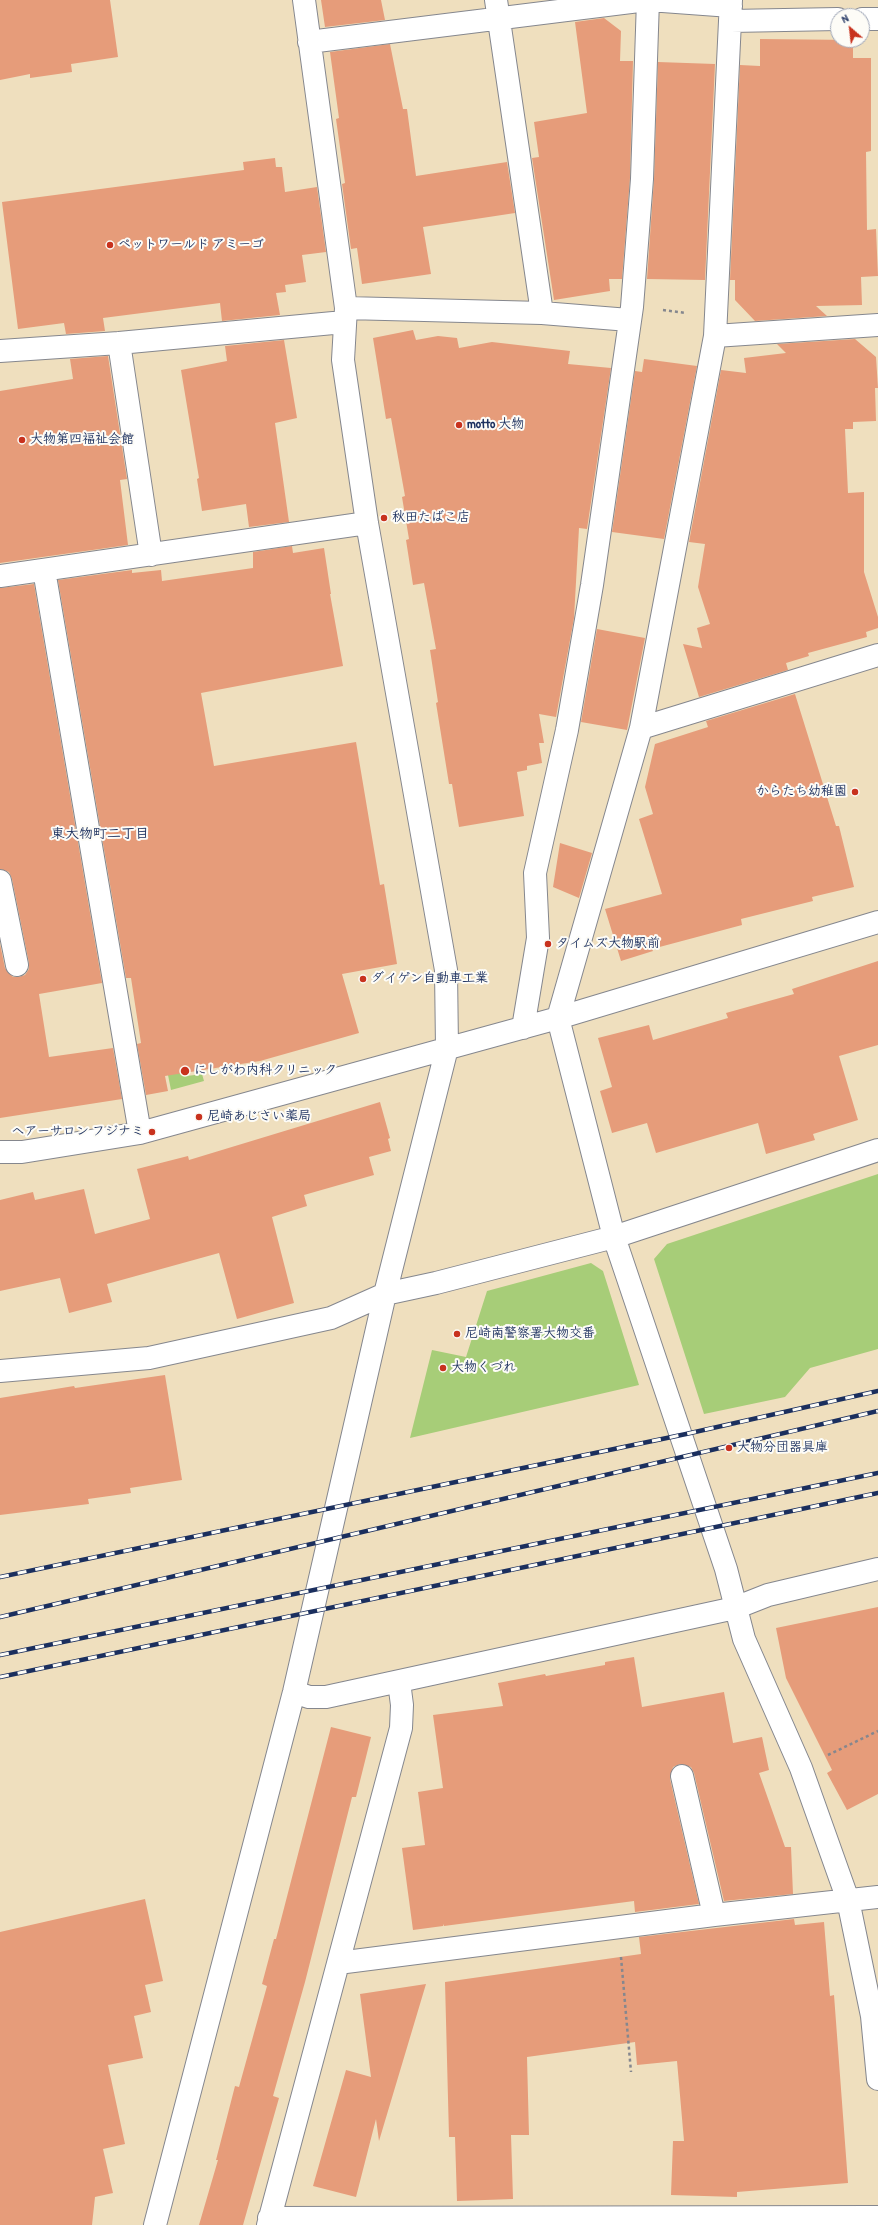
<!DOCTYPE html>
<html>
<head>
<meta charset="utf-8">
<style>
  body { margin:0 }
  #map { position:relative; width:878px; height:2225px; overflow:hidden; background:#efdfbe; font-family:"Patrick Hand",sans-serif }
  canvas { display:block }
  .north { position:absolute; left:830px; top:8px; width:40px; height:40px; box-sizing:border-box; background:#fdfcf7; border:1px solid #a3aaba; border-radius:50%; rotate:332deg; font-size:11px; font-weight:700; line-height:16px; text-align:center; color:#1b2f5e }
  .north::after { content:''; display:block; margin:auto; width:14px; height:18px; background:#c8321e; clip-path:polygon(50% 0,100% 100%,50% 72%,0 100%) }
</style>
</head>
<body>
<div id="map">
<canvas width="878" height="2225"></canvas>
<div class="north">N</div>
</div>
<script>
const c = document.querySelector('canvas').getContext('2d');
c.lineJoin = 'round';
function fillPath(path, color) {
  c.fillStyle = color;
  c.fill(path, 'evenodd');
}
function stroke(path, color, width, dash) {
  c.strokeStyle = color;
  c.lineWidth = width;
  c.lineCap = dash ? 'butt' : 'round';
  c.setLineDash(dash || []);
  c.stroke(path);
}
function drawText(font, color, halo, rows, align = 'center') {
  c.font = font + ' "Patrick Hand","Klee One",sans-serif';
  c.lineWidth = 4;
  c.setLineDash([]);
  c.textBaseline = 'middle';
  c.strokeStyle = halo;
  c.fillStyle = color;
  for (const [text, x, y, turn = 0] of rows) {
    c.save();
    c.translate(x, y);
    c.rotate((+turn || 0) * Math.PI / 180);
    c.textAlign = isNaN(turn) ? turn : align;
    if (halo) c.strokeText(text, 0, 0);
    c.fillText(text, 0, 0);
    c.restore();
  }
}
fillPath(new Path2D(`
  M 182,1038 L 187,1076 L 202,1074 L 204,1081 L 171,1090 L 164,1055 Z
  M 878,1174 L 878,1349 L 810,1368 L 785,1397 L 704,1414 L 654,1259 L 667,1244 Z
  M 591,1263 L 603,1271 L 639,1385 L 410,1438 L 432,1350 L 466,1357 L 487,1291 Z`), '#a7cd78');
fillPath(new Path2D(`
  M 0,0 L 110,0 L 118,57 L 71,64 L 72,72 L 30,78 L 30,74 L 0,80 Z
  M 321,0 L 381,0 L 385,20 L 325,27 Z
  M 604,18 L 621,31 L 620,61 L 633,61 L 630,178 L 622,279 L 609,279 L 610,291 L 554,300 L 532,158 L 539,157 L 534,122 L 587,113 L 575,22 Z
  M 760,39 L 853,40 L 853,58 L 871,58 L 871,151 L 866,152 L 867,230 L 876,229 L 878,276 L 861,277 L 862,305 L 816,306 L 827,316 L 755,321 L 735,300 L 735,280 L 730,280 L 740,65 L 760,66 Z
  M 390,44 L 403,109 L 407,109 L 416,176 L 507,162 L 515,213 L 423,227 L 431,274 L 362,284 L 357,248 L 351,249 L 342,184 L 345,183 L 336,119 L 339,118 L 330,52 Z
  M 658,62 L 715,64 L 705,280 L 647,279 L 654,179 Z
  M 275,158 L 276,167 L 282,167 L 285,192 L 317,187 L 326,252 L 302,255 L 306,282 L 285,285 L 286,292 L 276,293 L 280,315 L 222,321 L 220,303 L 103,318 L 105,331 L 66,334 L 64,323 L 18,329 L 2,202 L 244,170 L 243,162 Z
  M 413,330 L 416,340 L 438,336 L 457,338 L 459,348 L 492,342 L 570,351 L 568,364 L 611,368 L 587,529 L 579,528 L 574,618 L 556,717 L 539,714 L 544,743 L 539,743 L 542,763 L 527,766 L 527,770 L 517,772 L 524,816 L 459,827 L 452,784 L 449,784 L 436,703 L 438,702 L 430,650 L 436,649 L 424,583 L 413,585 L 406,540 L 409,539 L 402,497 L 405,496 L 391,418 L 386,419 L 373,338 Z
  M 855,339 L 876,357 L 878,388 L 875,388 L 876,421 L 853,422 L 853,429 L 845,429 L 848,493 L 864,492 L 864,572 L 878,617 L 878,628 L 866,632 L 867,637 L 808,653 L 809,656 L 786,663 L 788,670 L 699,697 L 683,644 L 702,648 L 697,628 L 710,624 L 698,587 L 705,544 L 689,542 L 721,370 L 746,373 L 744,358 L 786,353 L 777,344 Z
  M 284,340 L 297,418 L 275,423 L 289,522 L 249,527 L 246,504 L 202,511 L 197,479 L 199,478 L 181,370 L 227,361 L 225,346 Z
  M 108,356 L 127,479 L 120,480 L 128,545 L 0,563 L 0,391 L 73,379 L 70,359 Z
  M 644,359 L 697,366 L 664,539 L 612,532 L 635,371 L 642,372 Z
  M 292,546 L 293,553 L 324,548 L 331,594 L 330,594 L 343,666 L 201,693 L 214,766 L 356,742 L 380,885 L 384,884 L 397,964 L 342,974 L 359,1033 L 260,1061 L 165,1076 L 168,1091 L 146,1095 L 137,1044 L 141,1043 L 131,978 L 126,978 L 58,580 L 132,570 L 132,573 L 161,570 L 162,581 L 253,568 L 253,552 Z
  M 34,584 L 102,983 L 39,994 L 49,1057 L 113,1048 L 122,1099 L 0,1118 L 0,944 L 5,968 L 13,977 L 19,977 L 25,975 L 29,969 L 29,963 L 12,879 L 9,872 L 0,869 L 0,588 Z
  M 597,629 L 645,638 L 627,730 L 581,722 Z
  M 795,694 L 836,826 L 839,826 L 854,887 L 812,897 L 813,901 L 741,919 L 742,925 L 652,949 L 653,951 L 621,961 L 605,909 L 662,894 L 639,819 L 653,814 L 645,787 L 655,744 L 708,727 L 706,721 Z
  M 560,843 L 592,853 L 579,898 L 553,887 Z
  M 878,961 L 878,1045 L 839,1056 L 858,1120 L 813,1134 L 815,1140 L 766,1154 L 758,1123 L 656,1153 L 647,1123 L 612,1133 L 600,1091 L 612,1087 L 598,1038 L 649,1025 L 653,1040 L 728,1018 L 726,1013 L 794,994 L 792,989 Z
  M 380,1102 L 390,1138 L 388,1139 L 391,1151 L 369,1157 L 374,1175 L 304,1195 L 307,1206 L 272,1217 L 294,1303 L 237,1319 L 219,1253 L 107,1284 L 112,1302 L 69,1313 L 60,1278 L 0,1291 L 0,1200 L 33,1192 L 35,1200 L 84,1189 L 95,1234 L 150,1219 L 137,1169 L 188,1156 L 189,1160 Z
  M 165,1375 L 182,1480 L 130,1488 L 131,1493 L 88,1499 L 89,1504 L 0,1515 L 0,1398 L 74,1386 L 75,1388 Z
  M 878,1607 L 878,1794 L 847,1810 L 827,1773 L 832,1770 L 786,1678 L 776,1628 Z
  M 634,1657 L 642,1707 L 724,1692 L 733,1743 L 762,1737 L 769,1770 L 759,1773 L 785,1847 L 791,1847 L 793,1894 L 724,1901 L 694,1773 L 691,1767 L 680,1764 L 673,1767 L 670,1779 L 699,1904 L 635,1912 L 634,1901 L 444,1926 L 444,1924 L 443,1926 L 413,1930 L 402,1848 L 425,1845 L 418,1792 L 443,1788 L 433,1715 L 503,1706 L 498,1683 L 545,1674 L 546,1676 L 605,1665 L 605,1662 Z
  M 331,1727 L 371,1737 L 356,1797 L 352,1797 L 305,1982 L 273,2096 L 279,2098 L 243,2225 L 199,2225 L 218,2160 L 216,2160 L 235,2086 L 239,2087 L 267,1986 L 262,1984 L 274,1939 L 276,1939 Z
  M 145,1899 L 163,1981 L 145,1985 L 151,2012 L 134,2016 L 143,2058 L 108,2065 L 125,2144 L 103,2149 L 113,2193 L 95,2197 L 92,2225 L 0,2225 L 0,1932 Z
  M 794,1919 L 795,1925 L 824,1922 L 830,1996 L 834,1995 L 848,2183 L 737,2192 L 737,2197 L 671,2195 L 673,2141 L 684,2141 L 677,2061 L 637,2065 L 635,2042 L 527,2057 L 529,2135 L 511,2135 L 513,2199 L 457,2201 L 455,2137 L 449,2137 L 445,1982 L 641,1954 L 639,1937 Z
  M 426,1984 L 379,2141 L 376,2119 L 356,2197 L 313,2186 L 346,2070 L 371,2077 L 360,1994 Z`), '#e69c7a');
const minor = new Path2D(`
  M 496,0 L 542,313
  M 649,0 L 731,6
  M 731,0 L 715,336 L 641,728 L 558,1018 L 614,1237 L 726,1569 L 744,1639 L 801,1768 L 848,1900 L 872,2016 L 878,2079
  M 862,19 L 878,19
  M 731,21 L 838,19
  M 309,42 L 647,0
  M 346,308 L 542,313 L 629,320
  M 715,336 L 878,325
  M 119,343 L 151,555
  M 0,351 L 119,343 L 344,322
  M 44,570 L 140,1133
  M 0,576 L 367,523
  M 641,728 L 878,655
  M 0,881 L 17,965
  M 523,1028 L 538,938 L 535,873 L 567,730 L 592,585 L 632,307 L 642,179 L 648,0
  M 0,1152 L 22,1152 L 140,1133 L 558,1018 L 878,922
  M 0,1371 L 149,1358 L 331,1318 L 385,1294 L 436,1283 L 614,1237 L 878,1150
  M 294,1692 L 309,1697 L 326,1697 L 735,1608 L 768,1595 L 878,1569
  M 682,1776 L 714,1915
  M 338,1963 L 714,1915 L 878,1897
  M 269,2218 L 878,2217
  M 155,2225 L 294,1692 L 385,1294 L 447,1048 L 446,970 L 367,523 L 343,360 L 346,308 L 304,0
  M 268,2225 L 401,1728 L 402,1705 L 399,1682`);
stroke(minor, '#85878e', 24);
stroke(new Path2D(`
  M 663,310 L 686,313
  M 828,1755 L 878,1731
  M 621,1957 L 631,2072`), '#85878e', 2.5, [3, 3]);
stroke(minor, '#fff', 22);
const rail = new Path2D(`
  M 0,1577 L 686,1434 L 878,1391
  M 0,1617 L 878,1411
  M 0,1655 L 878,1473
  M 0,1677 L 878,1493`);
stroke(rail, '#1b2f5e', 4.5);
stroke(rail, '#fdfcf7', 3, [9]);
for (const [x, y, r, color] of [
  [110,245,4,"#c8321e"],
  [459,425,4,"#c8321e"],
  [22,440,4,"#c8321e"],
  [384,518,4,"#c8321e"],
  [855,792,4,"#c8321e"],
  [548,944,4,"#c8321e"],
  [363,979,4,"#c8321e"],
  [185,1071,5,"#c8321e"],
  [199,1117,4,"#c8321e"],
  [152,1132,4,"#c8321e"],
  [457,1334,4,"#c8321e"],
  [443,1368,4,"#c8321e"],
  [729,1448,4,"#c8321e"]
]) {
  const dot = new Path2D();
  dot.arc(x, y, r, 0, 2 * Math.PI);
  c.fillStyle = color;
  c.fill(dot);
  stroke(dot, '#fdfcf7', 1.5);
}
drawText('bold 13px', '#1b2f5e', '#fdfcf7', [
  ["ペットワールド アミーゴ",118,245],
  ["motto 大物",467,425],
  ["大物第四福祉会館",30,440],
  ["秋田たばこ店",392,518],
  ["からたち幼稚園",847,792,"right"],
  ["タイムズ大物駅前",556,944],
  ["ダイゲン自動車工業",371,979],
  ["にしがわ内科クリニック",194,1071],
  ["尼崎あじさい薬局",207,1117],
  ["ヘアーサロン フジナミ",144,1132,"right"],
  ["尼崎南警察署大物交番",465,1334],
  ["大物くづれ",451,1368],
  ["大物分団器具庫",737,1448]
], 'left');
drawText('bold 14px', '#1b2f5e', '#fdfcf7', [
  ["東大物町二丁目",100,834]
]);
</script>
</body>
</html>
